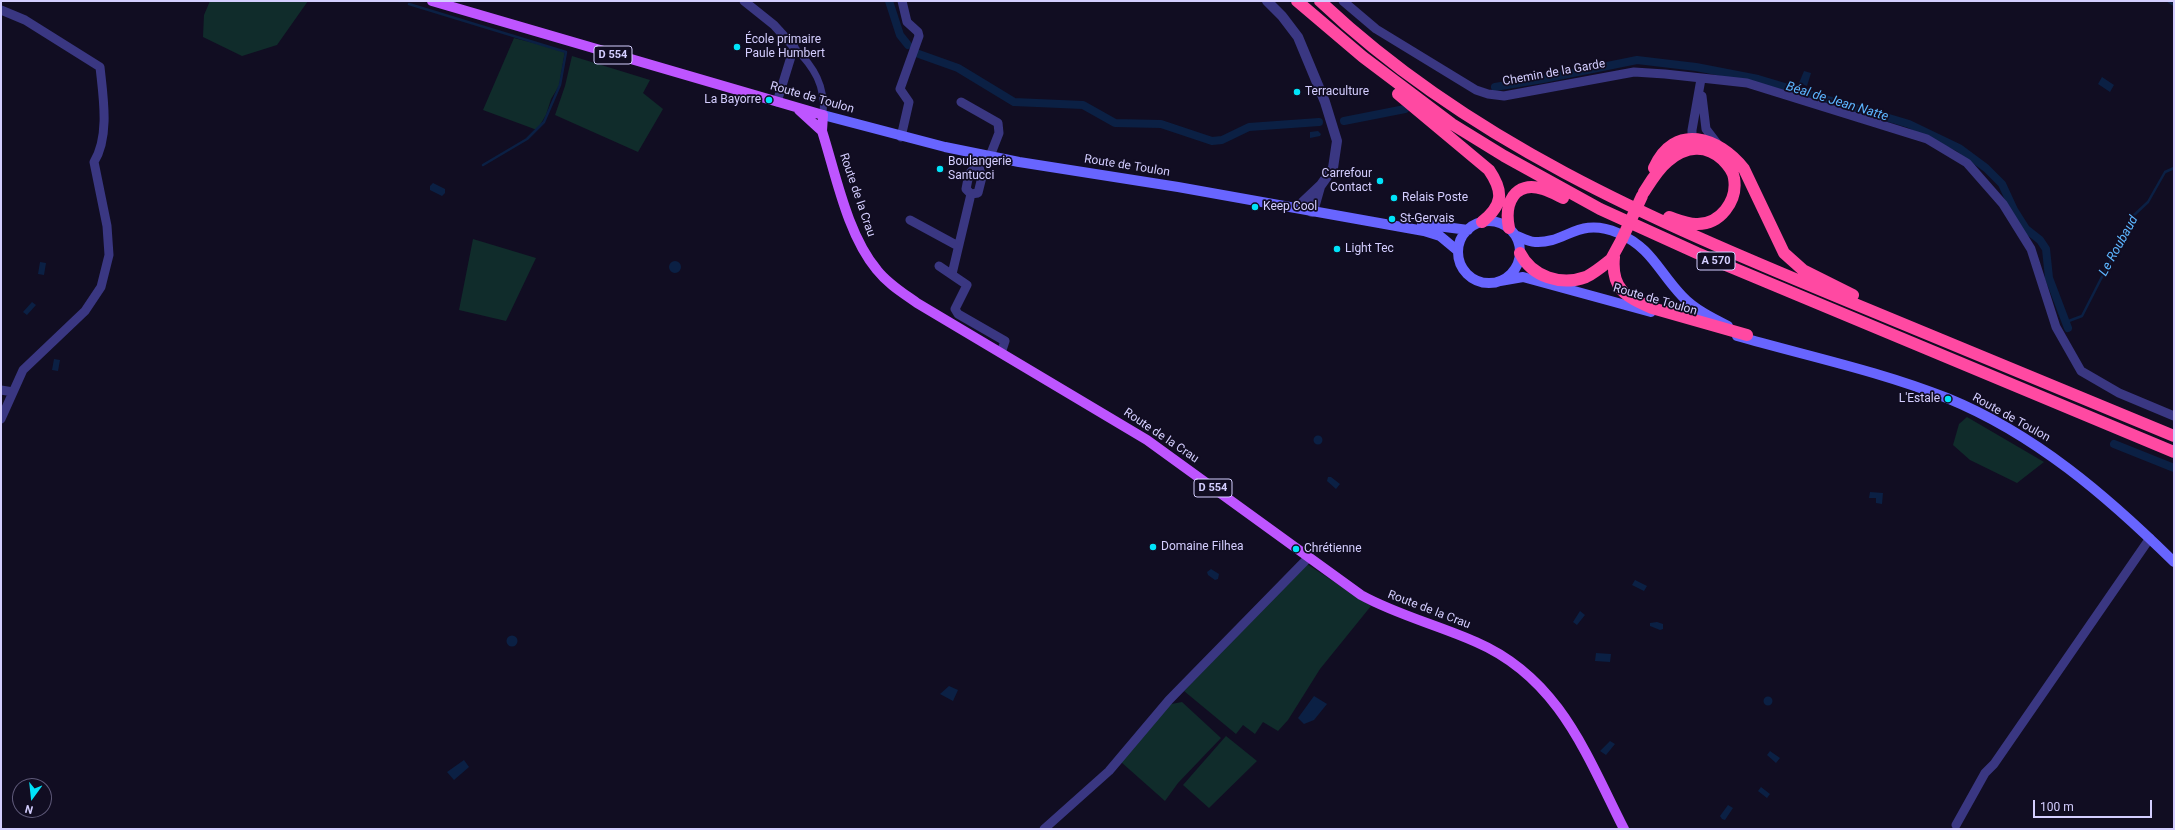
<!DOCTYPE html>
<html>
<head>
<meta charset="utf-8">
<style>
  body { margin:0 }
  #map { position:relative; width:2175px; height:830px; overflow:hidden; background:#110d22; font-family:Roboto,sans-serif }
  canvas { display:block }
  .frame { position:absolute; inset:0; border:2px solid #d4ceff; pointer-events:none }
  .north { position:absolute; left:12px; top:778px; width:40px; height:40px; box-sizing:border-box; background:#110d22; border:1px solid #5f5a7a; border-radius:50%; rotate:195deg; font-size:11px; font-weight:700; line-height:16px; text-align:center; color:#d4ceff }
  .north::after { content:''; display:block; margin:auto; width:14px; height:18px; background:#00e3f9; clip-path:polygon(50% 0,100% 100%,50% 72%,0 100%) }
  .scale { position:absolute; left:2033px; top:800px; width:119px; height:18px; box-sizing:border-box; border:2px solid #d4ceff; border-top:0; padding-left:5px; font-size:12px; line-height:14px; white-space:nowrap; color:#d4ceff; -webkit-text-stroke:3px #110d22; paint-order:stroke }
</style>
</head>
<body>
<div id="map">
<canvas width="2175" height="830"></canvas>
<div class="frame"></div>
<div class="north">N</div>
<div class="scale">100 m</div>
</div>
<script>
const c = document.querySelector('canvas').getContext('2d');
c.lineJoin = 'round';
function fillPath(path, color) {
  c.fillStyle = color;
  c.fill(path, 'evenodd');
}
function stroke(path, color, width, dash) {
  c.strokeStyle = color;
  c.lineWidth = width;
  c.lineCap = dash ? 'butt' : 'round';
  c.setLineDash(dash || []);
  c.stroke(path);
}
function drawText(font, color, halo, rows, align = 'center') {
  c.font = font + ' Roboto,sans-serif';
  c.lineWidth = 3.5;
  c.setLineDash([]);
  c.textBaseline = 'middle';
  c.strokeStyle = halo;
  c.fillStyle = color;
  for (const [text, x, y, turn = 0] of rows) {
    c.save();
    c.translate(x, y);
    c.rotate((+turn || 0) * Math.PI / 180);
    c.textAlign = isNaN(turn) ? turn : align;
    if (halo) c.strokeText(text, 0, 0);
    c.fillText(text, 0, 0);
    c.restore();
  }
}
fillPath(new Path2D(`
  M 210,1 L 308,1 L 277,45 L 242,56 L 203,37 L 204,15 Z
  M 514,38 L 565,51 L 559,86 L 551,99 L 546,115 L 537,130 L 483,110 Z
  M 572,56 L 650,80 L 643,93 L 663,109 L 638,152 L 555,115 L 565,86 Z
  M 473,239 L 536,258 L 506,321 L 459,310 Z
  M 1967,417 L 2044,462 L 2017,483 L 1970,460 L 1953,445 L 1959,424 Z
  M 1307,564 L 1371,606 L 1320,669 L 1288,720 L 1278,731 L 1263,722 L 1255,734 L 1243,725 L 1236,734 L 1184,691 Z
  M 1182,702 L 1221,738 L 1178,783 L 1165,801 L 1121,762 L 1166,705 Z
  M 1226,736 L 1257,761 L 1209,808 L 1183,785 Z`), '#102c2b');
fillPath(new Path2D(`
  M 1804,71 L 1811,73 L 1807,86 L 1799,83 Z
  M 2102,77 L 2114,85 L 2110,92 L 2098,84 Z
  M 1318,131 L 1321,134 L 1320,136 L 1310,138 L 1310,132 Z
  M 433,183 L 445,189 L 445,193 L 442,196 L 430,190 L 430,186 Z
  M669 267a6 6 0 1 1 12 0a6 6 0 1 1-12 0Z
  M 40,262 L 46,263 L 44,275 L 38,274 Z
  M 32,302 L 36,305 L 27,315 L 23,312 Z
  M 54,359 L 60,360 L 58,371 L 52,370 Z
  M1313.5 440a4.5 4.5 0 1 1 9 0a4.5 4.5 0 1 1-9 0Z
  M 1328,477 L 1331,477 L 1340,484 L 1336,489 L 1327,481 Z
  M 1870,492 L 1883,493 L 1882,504 L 1876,503 L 1876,498 L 1869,498 Z
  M 1211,569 L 1219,574 L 1218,579 L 1215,580 L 1208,575 L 1207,572 Z
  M 1635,580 L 1647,586 L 1644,591 L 1632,585 Z
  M 1580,611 L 1585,615 L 1577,625 L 1573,622 Z
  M 1657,622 L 1663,624 L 1663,629 L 1660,630 L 1650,626 L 1650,623 Z
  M506.5 641a5.5 5.5 0 1 1 11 0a5.5 5.5 0 1 1-11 0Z
  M 1596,653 L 1611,654 L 1610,662 L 1595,661 Z
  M 949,686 L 958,690 L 953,701 L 940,694 Z
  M 1314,696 L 1327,704 L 1314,720 L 1304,724 L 1298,718 Z
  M1763.5 701a4.5 4.5 0 1 1 9 0a4.5 4.5 0 1 1-9 0Z
  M 1610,741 L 1615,744 L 1606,755 L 1600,751 Z
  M 1770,751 L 1780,758 L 1776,763 L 1767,755 Z
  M 464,760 L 469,767 L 454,780 L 447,772 Z
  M 1761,787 L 1770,794 L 1767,798 L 1758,791 Z
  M 1728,805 L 1733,808 L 1725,820 L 1722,819 L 1720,816 Z`), '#0b2044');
stroke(new Path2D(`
  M 399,1 L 400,1
  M 2168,1 L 2174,5
  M 409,4 L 566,52 L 560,85 L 544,122 L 527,139 L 483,165
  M 2066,322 L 2082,316 L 2133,216 L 2148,202 L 2165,172 L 2174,168`), '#0b2044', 2.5);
stroke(new Path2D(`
  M 889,1 L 900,35 L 908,45
  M 916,53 L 958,68 L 1014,102 L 1083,105 L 1115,123 L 1161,124 L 1212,141 L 1222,140 L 1249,127 L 1319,122
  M 1495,87 L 1543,79 L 1637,60 L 1696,67 L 1758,79 L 1909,124 L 1959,148 L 1986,168 L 2002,184 L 2014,210 L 2026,229 L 2040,240 L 2046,249 L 2049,278 L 2068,328
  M 1344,121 L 1405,109
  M 2114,444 L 2174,468`), '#0b2044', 8);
stroke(new Path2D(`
  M 794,47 C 814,67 826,86 823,115`), '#3a3782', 7);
stroke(new Path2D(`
  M 744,1 L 774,25 L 794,47 L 777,102
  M 1343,1 L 1376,29 L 1476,90 L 1488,94 L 1504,96 L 1634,72 L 1665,74 L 1747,83 L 1927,139 L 1967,163 L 2003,204 L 2031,249 L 2056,327 L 2081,371 L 2119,393 L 2174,416
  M 1,10 L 25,20 L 100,67 C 103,96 110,136 94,162 L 107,226 L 109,255 L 101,287 L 85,311 L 23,370 L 1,419
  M 1702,96 L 1706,129 L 1719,146
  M 961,102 L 998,123 L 999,133 L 990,156
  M 901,137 L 909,102 L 900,89 L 919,36 L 918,32 L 907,22 L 902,1
  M 1695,144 L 1692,138 L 1692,130 L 1701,79
  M 971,194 L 966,189 L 969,174 L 978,164 L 980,154
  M 971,194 L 978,193 L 982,177 L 978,164
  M 910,220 L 958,246
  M 939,266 L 967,285 L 955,309 L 958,314 L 1005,341 L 1001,353
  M 952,274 L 971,194
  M 1,390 L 13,392
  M 1956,825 L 1985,773 L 1994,764 L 2150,538
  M 1044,829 L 1109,771 L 1169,700 L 1308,558`), '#3a3782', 9);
stroke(new Path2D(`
  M 1267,1 L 1282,16 L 1298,37 L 1325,102 L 1337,141 L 1333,168 L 1321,185 L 1303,202 L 1304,207 L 1312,212
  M 1303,208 L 1314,208 L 1320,187`), '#3a3782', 10);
stroke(new Path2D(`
  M 823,115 L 945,147 L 1019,162 L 1178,187 L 1424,231 L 1440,236 L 1458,251
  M1458 252a31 31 0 1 1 62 0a31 31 0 1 1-62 0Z
  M 1422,224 L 1468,230
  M 1515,235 C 1522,238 1528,242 1535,242 C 1566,244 1578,216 1618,233 C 1652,248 1658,271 1682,296 C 1694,309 1712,318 1728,326
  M 1500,281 L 1523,277 L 1651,312
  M 1737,336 C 1807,356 1879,371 1947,398 C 2035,434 2107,496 2174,562`), '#6865ff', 10);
stroke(new Path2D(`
  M 432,1 L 823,115 L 822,131 C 836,175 847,234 877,270 C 888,284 903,293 917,303 L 1147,440 L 1361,595 C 1397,615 1438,625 1476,642 C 1559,678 1586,754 1624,829
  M 799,110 L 822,131`), '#be55ff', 10);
stroke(new Path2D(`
  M 1297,1 L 1363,57 L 1452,124 L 1504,156 L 1600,209 L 1697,253 L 2174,452
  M 1320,1 C 1469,142 1652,220 1838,297 C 1950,343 2062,389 2174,436
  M 1398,94 L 1489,170 C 1504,192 1503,205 1482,222
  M 1654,168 C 1674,122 1719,137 1744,169 L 1784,253 L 1803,270 L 1853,295
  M 1644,192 C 1651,181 1658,169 1668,161 C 1686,146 1706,144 1723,160 C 1728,165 1733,171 1734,178 C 1738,201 1720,225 1696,224 C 1687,224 1678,220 1669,217
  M 1509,228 C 1504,204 1514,180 1543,189 C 1550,191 1557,195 1563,198
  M 1520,253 C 1532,277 1561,286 1586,277 C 1596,272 1605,264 1614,257
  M 1614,257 C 1611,289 1625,296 1652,308 L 1747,335
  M 1609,263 L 1622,239`), '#ff49a2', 12);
stroke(new Path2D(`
  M 1622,239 L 1642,196`), '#ff49a2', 12);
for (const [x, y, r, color] of [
  [737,47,4,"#00e3f9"],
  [1297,92,4,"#00e3f9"],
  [769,100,4,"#00e3f9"],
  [940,169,4,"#00e3f9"],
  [1380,181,4,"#00e3f9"],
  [1394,198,4,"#00e3f9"],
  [1255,207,4,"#00e3f9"],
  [1392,219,4,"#00e3f9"],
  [1337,249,4,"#00e3f9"],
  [1948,399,4,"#00e3f9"],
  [1153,547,4,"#00e3f9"],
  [1296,549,4,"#00e3f9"]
]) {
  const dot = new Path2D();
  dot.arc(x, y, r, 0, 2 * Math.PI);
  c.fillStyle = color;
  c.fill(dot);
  stroke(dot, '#110d22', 1.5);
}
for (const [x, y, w] of [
  [613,55,38],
  [1716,261,38],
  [1213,488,38]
]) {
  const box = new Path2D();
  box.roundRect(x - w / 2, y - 9, w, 18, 3);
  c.fillStyle = '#110d22';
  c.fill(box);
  stroke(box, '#d4ceff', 1);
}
drawText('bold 11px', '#d4ceff', null, [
  ["D 554",613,55],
  ["A 570",1716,261],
  ["D 554",1213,488]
]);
drawText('12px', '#d4ceff', '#110d22', [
  ["École primaire",745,40],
  ["Paule Humbert",745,54],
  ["Terraculture",1305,92],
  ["La Bayorre",761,100,"right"],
  ["Boulangerie",948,162],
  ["Santucci",948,176],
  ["Carrefour",1372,174,"right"],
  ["Contact",1372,188,"right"],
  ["Relais Poste",1402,198],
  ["Keep Cool",1263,207],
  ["St-Gervais",1400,219],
  ["Light Tec",1345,249],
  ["L'Estale",1940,399,"right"],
  ["Domaine Filhea",1161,547],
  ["Chrétienne",1304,549]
], 'left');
drawText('12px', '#d4ceff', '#110d22', [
  ["Chemin de la Garde",1554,73,-10],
  ["Route de Toulon",812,98,16],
  ["Route de Toulon",1127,166,9],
  ["Route de la Crau",857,195,71],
  ["Route de Toulon",1655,300,16],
  ["Route de Toulon",2011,418,29],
  ["Route de la Crau",1161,436,34],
  ["Route de la Crau",1429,610,21]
]);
drawText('italic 13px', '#5cb5ff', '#110d22', [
  ["Béal de Jean Natte",1837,102,17],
  ["Le Roubaud",2119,246,-61]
]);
</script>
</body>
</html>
